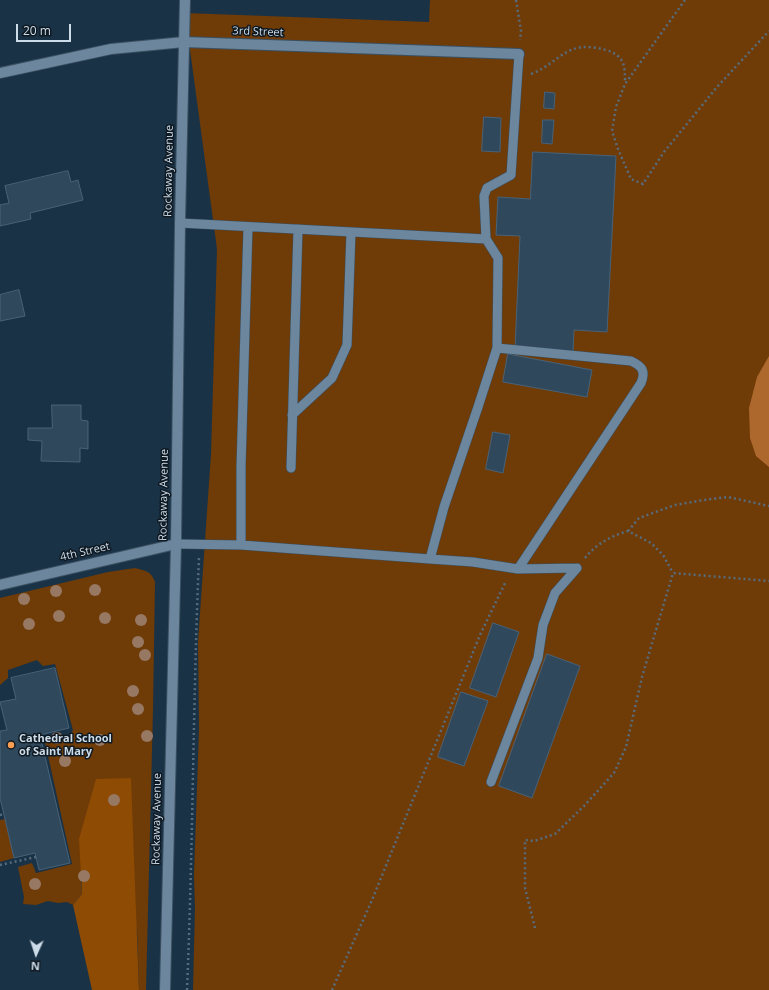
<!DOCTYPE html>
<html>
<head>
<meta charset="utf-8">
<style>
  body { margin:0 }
  #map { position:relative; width:769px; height:990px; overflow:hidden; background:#1a3246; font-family:"Open Sans",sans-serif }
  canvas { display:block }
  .north { position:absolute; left:16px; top:934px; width:40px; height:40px; -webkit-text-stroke:3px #0f1922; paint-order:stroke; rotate:183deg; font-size:11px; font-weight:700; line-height:16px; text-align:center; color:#cddce9 }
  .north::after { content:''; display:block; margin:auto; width:14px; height:18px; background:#cddce9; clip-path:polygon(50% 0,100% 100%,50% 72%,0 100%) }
  .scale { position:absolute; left:16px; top:24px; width:55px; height:18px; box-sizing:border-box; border:2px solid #cddce9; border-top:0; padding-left:5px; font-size:12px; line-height:14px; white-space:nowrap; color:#cddce9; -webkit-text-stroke:3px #0f1922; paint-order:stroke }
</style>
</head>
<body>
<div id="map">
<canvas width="769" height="990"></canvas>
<div class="north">N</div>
<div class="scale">20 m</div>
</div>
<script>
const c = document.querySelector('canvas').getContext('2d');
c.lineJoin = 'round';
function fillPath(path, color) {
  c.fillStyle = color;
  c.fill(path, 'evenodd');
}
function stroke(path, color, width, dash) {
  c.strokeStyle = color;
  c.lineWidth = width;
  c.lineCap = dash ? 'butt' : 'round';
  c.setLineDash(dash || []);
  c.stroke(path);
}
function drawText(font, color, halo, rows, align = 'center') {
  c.font = font + ' "Open Sans",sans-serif';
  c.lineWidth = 3;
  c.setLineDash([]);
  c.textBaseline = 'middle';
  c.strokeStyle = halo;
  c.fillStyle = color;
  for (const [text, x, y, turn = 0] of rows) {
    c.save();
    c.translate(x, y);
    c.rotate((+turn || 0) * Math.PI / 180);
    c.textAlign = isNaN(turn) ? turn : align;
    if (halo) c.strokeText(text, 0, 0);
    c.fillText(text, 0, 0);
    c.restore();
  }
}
fillPath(new Path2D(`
  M 430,0 L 769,0 L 769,990 L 193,990 L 195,908 L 194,875 L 199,729 L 198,642 L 211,454 L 217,249 L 185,13 L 429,22 Z
  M 135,568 C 146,571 151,571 155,582 L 153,710 L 146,990 L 139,990 L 137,930 L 80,874 L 82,894 L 73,905 L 67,902 L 58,903 L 48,901 L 36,905 L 23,904 L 24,897 L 18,867 L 32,863 L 36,873 L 72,864 L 45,742 L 70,735 L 73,730 L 55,664 L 43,666 L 37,660 L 8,670 L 8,678 L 0,685 L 0,598 L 108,572 Z
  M 5,819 L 14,858 L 0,862 L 0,820 Z`), '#6f3b07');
fillPath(new Path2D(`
  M 131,778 L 139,990 L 92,990 L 73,905 L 82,894 L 79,839 L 96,779 Z`), '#8d4b04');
fillPath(new Path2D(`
  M 769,356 L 769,467 L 756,456 L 750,438 L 749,408 L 757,377 Z`), '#ad682e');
const building = new Path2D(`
  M 545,92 L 555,93 L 554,109 L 544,108 Z
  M 484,117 L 501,118 L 500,152 L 482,151 Z
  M 543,120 L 554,120 L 552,144 L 542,143 Z
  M 533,152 L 616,156 L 607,332 L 574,330 L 573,352 L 515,349 L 520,236 L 496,235 L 498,197 L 530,199 Z
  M 68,171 L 71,182 L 78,180 L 83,200 L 30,213 L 31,219 L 0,226 L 0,205 L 9,203 L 5,186 Z
  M 19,290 L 25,316 L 0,321 L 0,295 Z
  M 508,354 L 592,370 L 587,397 L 503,382 Z
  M 52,405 L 81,405 L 81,420 L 88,421 L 88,449 L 80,448 L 80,462 L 41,461 L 42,441 L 28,440 L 28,428 L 52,428 Z
  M 493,432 L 510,435 L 503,473 L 486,469 Z
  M 493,623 L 519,632 L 496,697 L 470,688 Z
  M 547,654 L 580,666 L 532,798 L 499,786 Z
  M 55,668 L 69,728 L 40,735 L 70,863 L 39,870 L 35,853 L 14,858 L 5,819 L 0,798 L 0,731 L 7,730 L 0,702 L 16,699 L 11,678 Z
  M 461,692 L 488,701 L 464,766 L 438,757 Z`);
fillPath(building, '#2f485c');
stroke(building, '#486278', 1);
const lane = new Path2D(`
  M 180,223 L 486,239 L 484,196 L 487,188 L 511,175 L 519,54
  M 497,348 L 631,361 C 642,366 646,371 641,383 L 518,569
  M 292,415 L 332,378 L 347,345 L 351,232
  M 291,468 L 298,229
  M 176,544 L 241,545 L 430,559 L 473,562 L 518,569 L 577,568
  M 241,545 L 241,467 L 248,227
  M 430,559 L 444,507 L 478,407 L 497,348 L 498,258 L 486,239
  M 491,782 L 538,658 L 543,625 L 555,593 L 577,568`);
const street = new Path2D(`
  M 0,73 L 111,49 L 184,42 L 519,54
  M 0,585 L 176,544`);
const secondary = new Path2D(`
  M 165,990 L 176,544 L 180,223 L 185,0`);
stroke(lane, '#3b5061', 10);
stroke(street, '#3b5061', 12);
stroke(secondary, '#3b5061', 12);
stroke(new Path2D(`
  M 516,0 L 521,31 L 520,40
  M 685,0 L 625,84 L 616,107 L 612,131 L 618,149 L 631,179 L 643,184 L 664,152 L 717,87 L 769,31
  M 531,74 C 563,61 565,39 606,50 C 625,56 625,66 625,83
  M 628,531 L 639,518 L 675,505 L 704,500 L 728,497 L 769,506
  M 585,558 C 596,544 611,536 628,531 L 651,543 L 663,555 L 673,573
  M 0,815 L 4,814
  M 0,865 L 36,857
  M 535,928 L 525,888 L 525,840 L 534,841 L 555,834 L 584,806 L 614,773 L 626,747 L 642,677 L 673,573 L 769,581
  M 187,990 C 193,846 193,701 199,557
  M 332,990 L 372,900 L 480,635 L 506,581`), '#576c7d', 2.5, [2, 3]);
stroke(lane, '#6b869d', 9);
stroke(street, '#6b869d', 10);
stroke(secondary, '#6b869d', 10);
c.fillStyle = '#977862';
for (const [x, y] of [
  [95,590],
  [56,591],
  [24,599],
  [59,616],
  [105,618],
  [141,620],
  [29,624],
  [138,642],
  [145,655],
  [133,691],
  [138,709],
  [147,736],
  [57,738],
  [100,740],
  [65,761],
  [114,800],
  [84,876],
  [35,884]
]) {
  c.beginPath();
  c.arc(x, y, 6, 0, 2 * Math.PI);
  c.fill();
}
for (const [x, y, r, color] of [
  [11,745,4,"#fb9e51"]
]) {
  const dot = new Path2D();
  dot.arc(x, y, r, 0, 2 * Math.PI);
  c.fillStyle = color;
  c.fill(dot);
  stroke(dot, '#0f1922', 1.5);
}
drawText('11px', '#cddce9', '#0f1922', [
  ["3rd Street",258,32,2],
  ["Rockaway Avenue",169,171,-89],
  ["Rockaway Avenue",164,495,-89],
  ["4th Street",85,552,-13],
  ["Rockaway Avenue",157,819,-89]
]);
drawText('bold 11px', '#cddce9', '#0f1922', [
  ["Cathedral School",19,739],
  ["of Saint Mary",19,752]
], 'left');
</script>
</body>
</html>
